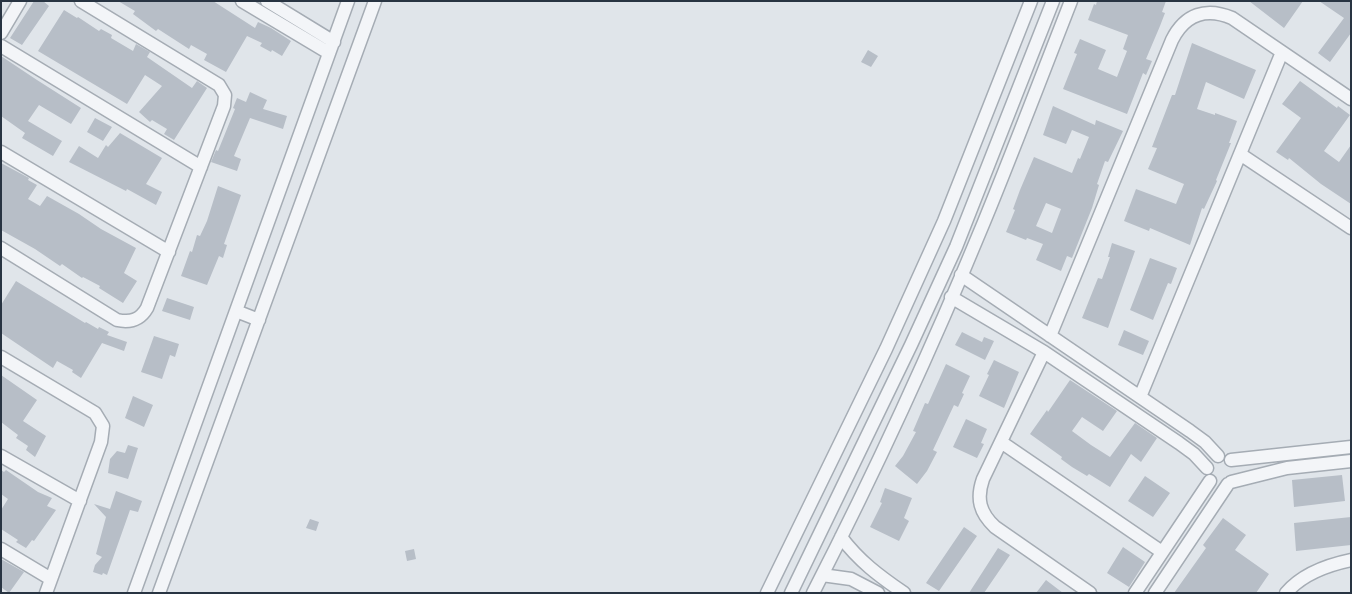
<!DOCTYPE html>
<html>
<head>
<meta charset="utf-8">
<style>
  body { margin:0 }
  #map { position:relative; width:1352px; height:594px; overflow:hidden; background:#e0e5ea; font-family:Jost,sans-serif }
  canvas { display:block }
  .frame { position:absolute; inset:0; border:2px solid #283442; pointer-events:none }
</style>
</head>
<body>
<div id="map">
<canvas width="1352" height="594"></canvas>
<div class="frame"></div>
</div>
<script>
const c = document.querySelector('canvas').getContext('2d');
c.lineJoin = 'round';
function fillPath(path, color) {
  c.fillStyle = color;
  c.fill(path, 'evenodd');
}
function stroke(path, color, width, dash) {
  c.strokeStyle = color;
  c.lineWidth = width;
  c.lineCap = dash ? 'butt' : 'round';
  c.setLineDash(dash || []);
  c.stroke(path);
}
fillPath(new Path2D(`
  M 34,1 L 43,1 L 49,6 L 22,45 L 10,38 Z
  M 118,1 L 213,1 L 255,28 L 258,22 L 271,28 L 291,41 L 282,56 L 272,50 L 271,52 L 260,46 L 262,43 L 247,36 L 226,72 L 204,60 L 207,54 L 191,45 L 189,49 L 158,29 L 156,31 L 133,14 L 135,11 Z
  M 1097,1 L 1166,1 L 1162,12 L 1165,13 L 1160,26 L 1146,59 L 1152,61 L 1146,75 L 1143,73 L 1127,114 L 1063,89 L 1077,54 L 1074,53 L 1080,39 L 1106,50 L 1098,69 L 1117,77 L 1127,51 L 1123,49 L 1128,35 L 1088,20 L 1094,4 L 1096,5 Z
  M 1249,1 L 1303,1 L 1284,28 Z
  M 1319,1 L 1351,1 L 1351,33 L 1330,62 L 1318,53 L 1344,18 Z
  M 64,10 L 77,18 L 78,17 L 99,31 L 101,29 L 112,35 L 111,38 L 133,51 L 136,44 L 150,52 L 147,57 L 192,88 L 197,81 L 207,88 L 174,140 L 164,134 L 167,129 L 152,120 L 150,122 L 139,112 L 162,86 L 145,75 L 127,104 L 38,51 Z
  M 1192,43 L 1256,70 L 1244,99 L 1206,82 L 1197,109 L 1215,115 L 1215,113 L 1237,121 L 1229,143 L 1231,143 L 1216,180 L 1217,181 L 1204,209 L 1202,208 L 1190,245 L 1150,228 L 1149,231 L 1124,221 L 1136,189 L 1176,204 L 1184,184 L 1148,169 L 1157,148 L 1152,147 L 1172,95 L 1175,95 Z
  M 868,50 L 878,56 L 871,67 L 861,62 Z
  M 1,56 L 37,80 L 81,108 L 71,124 L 39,105 L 28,121 L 62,141 L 53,156 L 22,138 L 25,133 L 1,116 Z
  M 1300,81 L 1337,108 L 1338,106 L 1350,115 L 1324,151 L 1339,162 L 1351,145 L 1351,204 L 1321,184 L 1289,158 L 1288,160 L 1276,152 L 1301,118 L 1282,104 Z
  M 250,92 L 267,100 L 263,109 L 287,116 L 283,129 L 250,118 L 234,156 L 241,159 L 237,171 L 211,162 L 216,150 L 218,151 L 235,109 L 233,108 L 237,98 L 246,102 Z
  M 1053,106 L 1095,125 L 1096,120 L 1123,131 L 1108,162 L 1105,161 L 1097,184 L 1099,185 L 1092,208 L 1072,258 L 1067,256 L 1061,271 L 1036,260 L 1043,244 L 1027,238 L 1026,240 L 1006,232 L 1015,210 L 1013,209 L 1020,190 L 1034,157 L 1072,173 L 1078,158 L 1080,159 L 1089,137 L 1072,130 L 1066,144 L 1043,135 ZM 1046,203 L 1061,209 L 1052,233 L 1036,226 Z
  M 95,118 L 112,127 L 103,141 L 87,132 Z
  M 120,133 L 162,158 L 146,184 L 162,192 L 156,205 L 127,189 L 126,191 L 69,162 L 79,146 L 98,158 L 106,145 L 108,147 Z
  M 1,163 L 29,178 L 28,180 L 37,185 L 28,199 L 40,206 L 47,196 L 79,214 L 101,229 L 136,248 L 124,273 L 137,281 L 123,303 L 99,288 L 100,286 L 83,277 L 82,278 L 62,264 L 60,266 L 35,249 L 1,230 Z
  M 218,186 L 241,195 L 224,244 L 227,245 L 223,258 L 219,256 L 207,285 L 181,276 L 190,251 L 192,252 L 197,235 L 200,236 L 207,221 Z
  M 1112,243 L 1135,251 L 1108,328 L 1082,318 L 1098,278 L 1102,279 L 1110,257 L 1108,257 Z
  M 1150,258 L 1177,268 L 1171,284 L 1168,283 L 1153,320 L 1130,310 Z
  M 16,281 L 85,323 L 86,322 L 98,329 L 99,327 L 109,332 L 107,335 L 127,342 L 124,351 L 102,343 L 81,378 L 72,372 L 73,370 L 57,361 L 53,368 L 1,333 L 1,305 Z
  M 167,298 L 194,307 L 190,320 L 162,311 Z
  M 1124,330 L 1149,341 L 1143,355 L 1118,345 Z
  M 962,332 L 982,342 L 984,337 L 994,341 L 985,360 L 955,345 Z
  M 154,336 L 179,344 L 175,357 L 170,355 L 162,379 L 141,372 Z
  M 994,360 L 1019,372 L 1004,408 L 979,396 L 989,375 L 987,374 Z
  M 946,364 L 970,376 L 962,393 L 964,394 L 958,407 L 954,405 L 933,450 L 937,452 L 927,471 L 917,484 L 895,466 L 903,456 L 916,432 L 913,431 L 925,403 L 928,404 Z
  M 1,375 L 37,400 L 23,421 L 46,436 L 35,457 L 26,450 L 28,446 L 16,438 L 18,435 L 1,422 Z
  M 1070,380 L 1117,411 L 1103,431 L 1082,417 L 1072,431 L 1091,445 L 1110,457 L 1135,423 L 1157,438 L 1141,462 L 1131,454 L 1110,487 L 1089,474 L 1087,476 L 1072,467 L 1061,459 L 1062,457 L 1030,434 L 1047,410 L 1048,412 Z
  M 133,396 L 153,405 L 144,427 L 125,418 Z
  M 966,419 L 987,429 L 981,443 L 984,444 L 977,458 L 953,447 Z
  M 128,445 L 138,448 L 128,479 L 108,473 L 110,459 L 117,451 L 125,453 Z
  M 1,470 L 4,472 L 6,470 L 38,492 L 52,498 L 47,506 L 56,510 L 34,541 L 32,540 L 26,548 L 16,542 L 18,540 L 1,529 L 1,510 L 8,499 L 1,494 Z
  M 1342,475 L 1345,501 L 1294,507 L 1292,480 Z
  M 1145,476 L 1170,493 L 1153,517 L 1128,501 Z
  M 885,488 L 912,498 L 904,518 L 909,521 L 899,541 L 870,527 L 882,503 L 880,502 Z
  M 116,491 L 142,501 L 138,512 L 130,510 L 107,575 L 103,573 L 102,575 L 93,572 L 95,565 L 102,557 L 96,554 L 106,517 L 94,504 L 110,509 Z
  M 1351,517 L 1351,545 L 1296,551 L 1294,523 Z
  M 1223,518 L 1246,535 L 1235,550 L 1269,574 L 1256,593 L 1174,593 L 1206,548 L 1203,545 Z
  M 310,519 L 319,522 L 316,531 L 306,528 Z
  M 964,527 L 977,536 L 939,591 L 926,583 Z
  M 1123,547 L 1145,562 L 1129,587 L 1107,573 Z
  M 998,548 L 1010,555 L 984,593 L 969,593 Z
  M 414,549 L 416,559 L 407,561 L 405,551 Z
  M 1,559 L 24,572 L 9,593 L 1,587 Z
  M 1046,580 L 1063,593 L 1036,593 Z`), '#b7bec7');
const minor = new Path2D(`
  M 242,1 L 329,53
  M 267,1 L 334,42
  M 1,33 L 20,1
  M 1,46 L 201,167
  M 1,152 L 169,252
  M 1240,154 L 1351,228
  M 1,248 L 117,320 C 131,323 140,320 147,308 L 224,106 L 225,95 L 219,85 L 81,1
  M 961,275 L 1190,431 L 1205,442 L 1218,456
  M 951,297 L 1044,352 L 1179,443 L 1194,454 L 1207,468
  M 236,311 L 259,320
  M 1050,336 L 1172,40 C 1185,14 1206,7 1232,18 L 1351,99
  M 1044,352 L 983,479 C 976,499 980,513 995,527 L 1090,593
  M 1,357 L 95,413 L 103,426 L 101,442 L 46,593
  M 1140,397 L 1282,52
  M 1001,442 L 1162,552
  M 1,456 L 80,501
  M 1231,460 L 1351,447
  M 1231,482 L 1287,468 L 1351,461
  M 841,537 C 859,561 879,576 904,593
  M 1,549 L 51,579
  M 822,575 L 851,579 L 878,593
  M 134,593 L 348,1
  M 159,593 L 375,1
  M 767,593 L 886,349 L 944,221 L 1031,1
  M 791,593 L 911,345 L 956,247 L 1053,1
  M 813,593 C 875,472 932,348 984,222 C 1014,149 1042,75 1071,1
  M 1135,593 L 1210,481
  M 1155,593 L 1228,484
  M 1286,593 C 1302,574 1327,565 1351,560`);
stroke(minor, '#a5acb4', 15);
stroke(minor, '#f3f5f8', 12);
</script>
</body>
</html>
